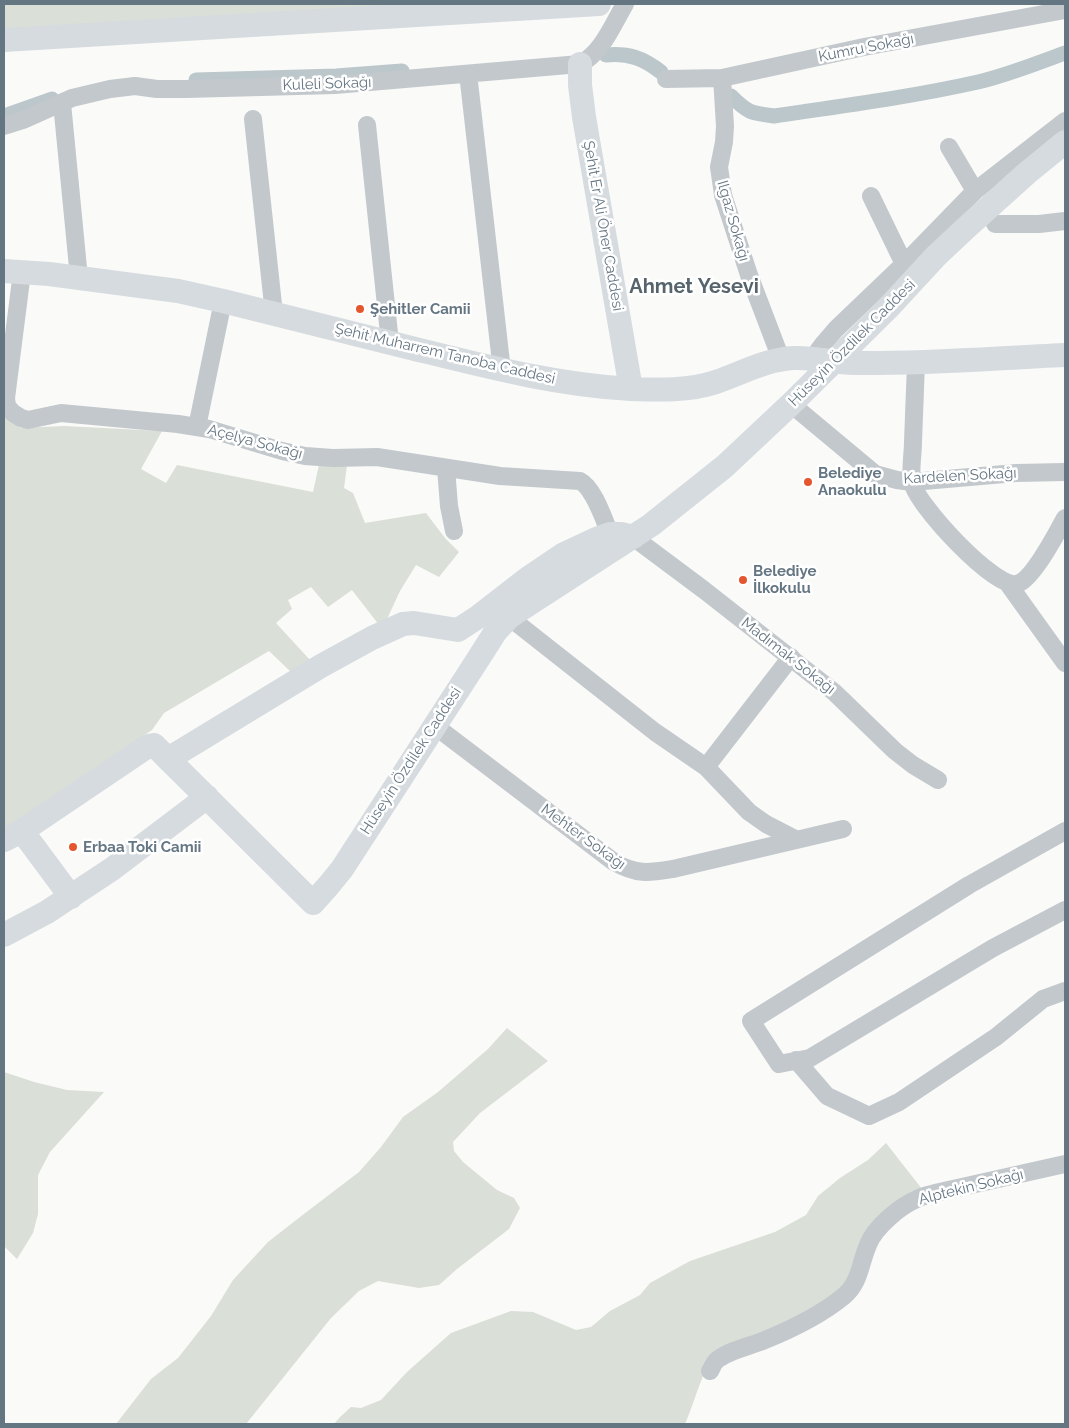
<!DOCTYPE html>
<html>
<head>
<meta charset="utf-8">
<style>
  body { margin:0 }
  #map { position:relative; width:1069px; height:1428px; overflow:hidden; background:#fafaf8; font-family:Raleway,sans-serif }
  canvas { display:block }
  .frame { position:absolute; inset:0; border:5px solid #657683; pointer-events:none }
</style>
</head>
<body>
<div id="map">
<canvas width="1069" height="1428"></canvas>
<div class="frame"></div>
</div>
<script>
const c = document.querySelector('canvas').getContext('2d');
c.lineJoin = 'round';
function fillPath(path, color) {
  c.fillStyle = color;
  c.fill(path, 'evenodd');
}
function stroke(path, color, width, dash) {
  c.strokeStyle = color;
  c.lineWidth = width;
  c.lineCap = dash ? 'butt' : 'round';
  c.setLineDash(dash || []);
  c.stroke(path);
}
function drawText(font, color, halo, rows, align = 'center') {
  c.font = font + ' Raleway,sans-serif';
  c.lineWidth = 5;
  c.setLineDash([]);
  c.textBaseline = 'middle';
  c.strokeStyle = halo;
  c.fillStyle = color;
  for (const [text, x, y, turn = 0] of rows) {
    c.save();
    c.translate(x, y);
    c.rotate((+turn || 0) * Math.PI / 180);
    c.textAlign = isNaN(turn) ? turn : align;
    if (halo) c.strokeText(text, 0, 0);
    c.fillText(text, 0, 0);
    c.restore();
  }
}
fillPath(new Path2D(`
  M 4,4 L 483,4 L 4,29 Z
  M 4,415 L 9,421 L 21,428 L 64,426 L 162,431 L 141,469 L 166,483 L 177,465 L 313,492 L 319,465 L 347,465 L 344,488 L 353,493 L 365,523 L 426,513 L 445,538 L 459,552 L 439,577 L 416,565 L 400,591 L 387,619 L 379,625 L 352,590 L 328,607 L 311,587 L 288,600 L 292,609 L 276,623 L 310,660 L 292,673 L 269,651 L 164,713 L 152,730 L 4,831 Z
  M 507,1028 L 548,1061 L 480,1113 L 453,1142 L 454,1151 L 463,1162 L 497,1190 L 514,1198 L 520,1208 L 509,1229 L 457,1269 L 439,1285 L 419,1288 L 378,1281 L 359,1291 L 331,1318 L 246,1424 L 116,1424 L 151,1379 L 178,1358 L 211,1316 L 233,1280 L 268,1242 L 300,1217 L 359,1172 L 381,1147 L 403,1117 L 438,1092 L 488,1049 Z
  M 4,1072 L 34,1082 L 67,1090 L 104,1092 L 50,1152 L 38,1175 L 38,1214 L 33,1233 L 17,1259 L 4,1246 Z
  M 886,1143 L 922,1189 L 899,1201 L 852,1277 L 832,1299 L 710,1361 C 699,1382 694,1403 685,1424 L 334,1424 L 340,1417 L 351,1407 L 361,1408 L 381,1400 L 407,1372 L 451,1333 L 511,1311 L 533,1312 L 576,1330 L 591,1327 L 610,1311 L 640,1295 L 650,1283 L 690,1261 L 775,1232 L 806,1215 L 818,1196 L 840,1178 L 868,1160 Z`), '#dadfd7');
stroke(new Path2D(`
  M 606,55 C 629,53 643,58 661,72
  M 196,80 L 336,76 L 402,71
  M 731,96 C 748,113 751,113 774,116 C 842,106 911,97 978,82 C 1008,75 1037,63 1065,53
  M 4,116 L 52,99`), '#bbc7cb', 15);
stroke(new Path2D(`
  M 722,78 L 725,126 L 724,142 L 719,167 L 723,195 L 749,275 L 781,359
  M 666,79 L 722,78 L 864,47 L 1065,10
  M 469,82 L 502,371
  M 62,103 L 79,278
  M 253,119 L 274,314
  M 367,125 L 390,343
  M 4,126 L 23,120 L 72,98 L 110,89 L 135,86 L 157,89 L 186,89 L 335,85 L 580,64 C 602,53 613,24 625,4
  M 949,147 L 975,191
  M 871,196 L 904,264
  M 995,224 L 1039,224 L 1065,221
  M 22,272 L 6,398 L 7,406 L 13,413 L 21,418 L 28,420 L 61,413 L 178,424 L 209,429 L 282,451 L 305,456 L 333,458 L 377,457 L 500,476 L 580,481 C 594,488 604,520 610,534
  M 812,359 L 824,343 L 836,329 L 904,264 L 975,191 L 1065,121
  M 916,363 C 915,389 914,416 913,442 C 913,455 910,468 912,481 C 914,503 996,590 1017,584 C 1032,580 1057,533 1065,518
  M 791,404 L 875,474 L 897,480 L 912,482 L 1016,473 L 1065,472
  M 197,427 L 223,301
  M 446,468 L 449,506 L 454,531
  M 633,537 L 704,590 L 834,692 L 895,751 L 913,765 L 938,780
  M 1009,585 L 1065,663
  M 509,617 L 655,732 L 706,767 L 749,812 L 766,824 L 797,840
  M 435,726 L 614,862 C 637,875 648,873 673,869 L 843,829
  M 706,767 L 791,657
  M 1065,831 L 969,885 L 751,1021 L 779,1064 L 810,1058 L 993,948 L 1065,910
  M 796,1060 L 827,1096 L 869,1116 L 899,1102 L 996,1037 L 1043,999 L 1065,991
  M 710,1371 C 712,1368 713,1364 716,1361 C 726,1351 751,1346 765,1340 C 792,1329 821,1315 844,1296 C 860,1283 860,1263 868,1245 C 874,1228 900,1206 917,1199 C 922,1196 929,1195 935,1193 L 1065,1164`), '#c3c8cc', 18);
stroke(new Path2D(`
  M 4,40 L 599,4
  M 580,64 L 580,85 L 584,117 L 631,389
  M 4,271 L 49,274 L 178,291 L 223,301 C 286,317 348,332 411,348 C 484,366 556,385 631,389 C 659,390 689,391 716,382 C 742,373 767,359 794,358 C 814,357 834,363 854,363 C 925,364 995,358 1065,355
  M 168,759 L 321,666 L 372,638 L 403,624 L 414,623 L 458,630 L 478,617 L 527,579 L 564,554 L 596,539 L 610,534 L 621,534 L 633,537
  M 22,831 L 71,897
  M 4,840 L 22,831 L 148,746 L 154,745 L 313,903 L 329,885 L 342,869 L 473,667 L 496,631 L 509,617 L 651,525 L 725,466 L 791,404 L 888,308 L 936,256 L 967,227 L 1027,173 L 1065,142
  M 4,935 L 47,912 L 112,869 L 207,797`), '#d6dbdf', 24);
for (const [x, y, r, color] of [
  [360,309,5,"#e4572e"],
  [808,482,5,"#e4572e"],
  [743,580,5,"#e4572e"],
  [73,847,5,"#e4572e"]
]) {
  const dot = new Path2D();
  dot.arc(x, y, r, 0, 2 * Math.PI);
  c.fillStyle = color;
  c.fill(dot);
  stroke(dot, '#fff', 2);
}
drawText('15px', '#657683', '#fff', [
  ["Kumru Sokağı",866,48,-11],
  ["Kuleli Sokağı",327,84,-2],
  ["Ilgaz Sokağı",733,221,74],
  ["Şehit Er Ali Öner Caddesi",603,226,80],
  ["Hüseyin Özdilek Caddesi",852,343,-45],
  ["Şehit Muharrem Tanoba Caddesi",445,354,13],
  ["Açelya Sokağı",255,442,15],
  ["Kardelen Sokağı",960,476,-3],
  ["Madımak Sokağı",788,656,38],
  ["Hüseyin Özdilek Caddesi",411,761,-57],
  ["Mehter Sokağı",583,837,36],
  ["Alptekin Sokağı",971,1187,-14]
]);
drawText('bold 15px', '#657683', '#fff', [
  ["Şehitler Camii",370,309],
  ["Belediye",818,473],
  ["Anaokulu",818,490],
  ["Belediye",753,571],
  ["İlkokulu",753,588],
  ["Erbaa Toki Camii",83,847]
], 'left');
drawText('bold 20px', '#57646e', '#fff', [
  ["Ahmet Yesevi",694,287]
]);
</script>
</body>
</html>
